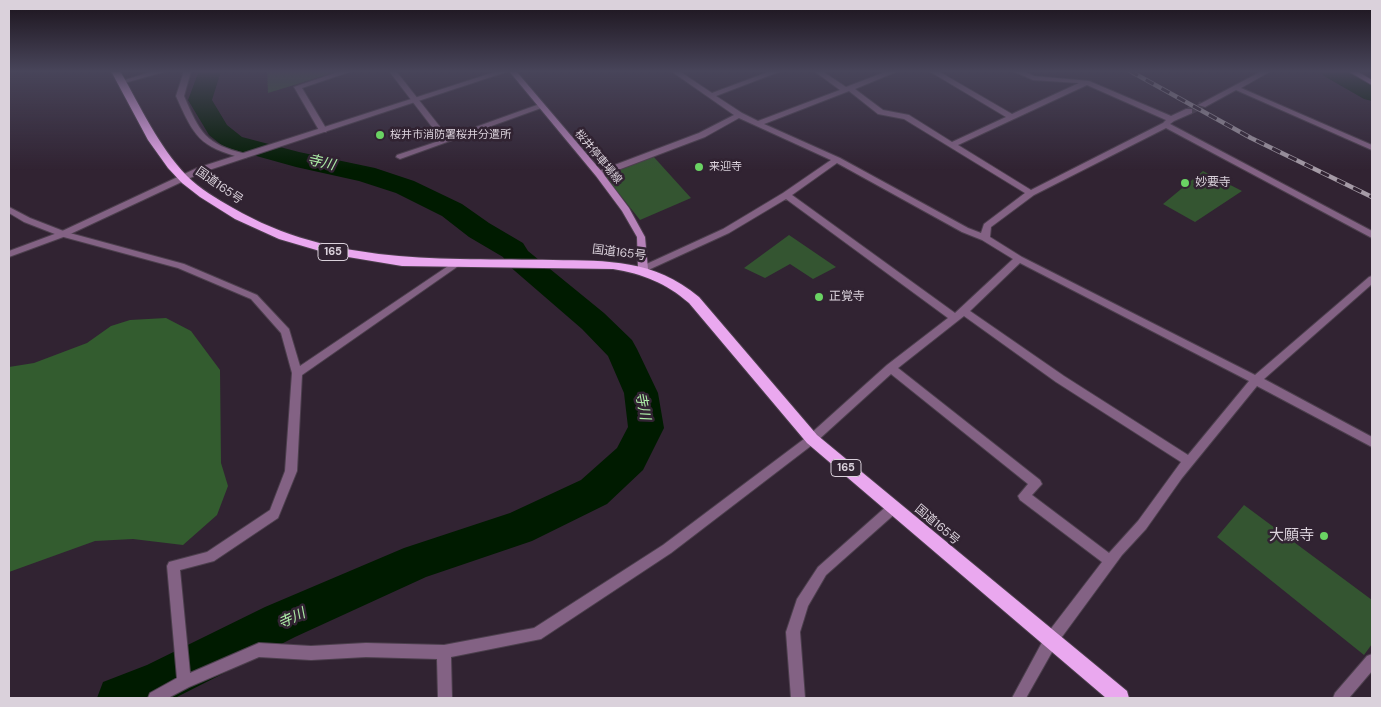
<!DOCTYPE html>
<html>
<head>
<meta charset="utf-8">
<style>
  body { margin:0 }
  #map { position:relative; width:1381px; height:707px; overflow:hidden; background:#312332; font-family:"DM Sans",sans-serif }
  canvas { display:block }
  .frame { position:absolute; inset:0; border:10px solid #dad1db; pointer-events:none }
</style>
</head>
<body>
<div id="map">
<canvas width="1381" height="707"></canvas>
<div class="frame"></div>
</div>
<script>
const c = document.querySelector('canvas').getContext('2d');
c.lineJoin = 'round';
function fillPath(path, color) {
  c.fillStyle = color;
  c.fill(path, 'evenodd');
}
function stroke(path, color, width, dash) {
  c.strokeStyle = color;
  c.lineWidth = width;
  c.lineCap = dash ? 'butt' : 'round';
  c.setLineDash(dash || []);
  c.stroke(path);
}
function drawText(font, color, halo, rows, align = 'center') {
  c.font = font + ' "DM Sans","Noto Sans JP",sans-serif';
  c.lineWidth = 5;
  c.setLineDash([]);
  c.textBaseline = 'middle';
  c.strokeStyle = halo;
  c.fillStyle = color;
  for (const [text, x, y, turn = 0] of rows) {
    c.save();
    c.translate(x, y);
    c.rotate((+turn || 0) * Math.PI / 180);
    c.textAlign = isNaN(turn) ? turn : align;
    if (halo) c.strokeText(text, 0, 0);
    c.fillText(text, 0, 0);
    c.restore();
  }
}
fillPath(new Path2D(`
  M 267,71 L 340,71 L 268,93 Z
  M 652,155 L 691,198 L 640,220 L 605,176 Z
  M 1203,171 L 1242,191 L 1195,222 L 1163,204 Z
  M 789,235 L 836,267 L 813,279 L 790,264 L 765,278 L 744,268 Z
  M 1244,505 L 1372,600 L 1372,644 L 1364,655 L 1217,537 Z`), '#345531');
fillPath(new Path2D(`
  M 166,318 L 191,331 L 220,370 L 221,463 L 228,486 L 217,515 L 183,545 L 133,539 L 95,541 L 9,572 L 9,367 L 34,363 L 87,343 L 111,326 L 130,320 Z`), '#335c2f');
fillPath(new Path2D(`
  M 199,71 L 221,71 L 212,100 L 227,125 L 242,137 L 299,152 L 375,168 L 414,181 L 462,204 L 489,223 L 523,243 L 528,251 L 604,313 L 632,340 L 637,349 L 658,393 L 664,428 L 643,470 L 607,504 L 532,541 L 426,577 L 295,637 L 175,698 L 97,698 L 103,682 L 147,665 L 265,607 L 404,548 L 510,513 L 581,480 L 617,448 L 628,427 L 624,393 L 608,356 L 582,329 L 508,265 L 503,257 L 469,237 L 442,216 L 396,193 L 359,181 L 296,167 L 224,147 L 209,135 L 188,100 Z
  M 1321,71 L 1349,71 L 1372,85 L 1372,101 L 1364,99 L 1324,76 Z`), '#001b00');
stroke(new Path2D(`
  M 1189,111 L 1202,105`), '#4a3d4b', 8, [8, 4]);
const minor = new Path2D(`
  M 154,71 L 167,71 L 121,84 L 118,82 Z
  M 184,71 L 191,71 L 184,96 C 200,133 205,144 246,154 L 246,158 L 243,158 C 199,147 194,136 176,96 Z
  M 341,71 L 352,71 L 302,88 L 327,130 L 326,132 L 320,132 L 294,87 Z
  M 389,71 L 396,71 L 448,137 L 537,105 L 544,107 L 400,159 L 396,157 L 397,155 L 442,140 Z
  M 671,71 L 679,71 L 712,93 L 771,71 L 781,71 L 716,96 L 742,113 L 758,121 L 840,90 L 814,71 L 822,71 L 846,87 L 888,71 L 898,71 L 855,89 L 883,110 L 909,115 L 952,142 L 1006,117 L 929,71 L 938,71 L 1012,114 L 1079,83 L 1033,80 L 1013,71 L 1023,71 L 1034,76 L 1089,81 L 1171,116 L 1186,109 L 1192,109 L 1192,113 L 1174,121 L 1170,124 L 1372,231 L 1372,238 L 1166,128 L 1034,195 L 991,227 L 990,237 L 1022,257 L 1255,375 L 1369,277 L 1372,276 L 1372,284 L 1264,379 L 1372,437 L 1372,447 L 1257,386 L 1182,478 L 1146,529 L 1122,555 L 1056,645 L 1026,698 L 1012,698 L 1046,635 L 1102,562 L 1020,500 L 1018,496 L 1028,484 L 891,374 L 816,442 L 671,553 L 541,639 L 451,657 L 452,698 L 438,698 L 437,659 L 366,657 L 311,660 L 259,657 L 189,687 L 168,698 L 148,698 L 150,693 L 177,678 L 167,566 L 169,562 L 207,552 L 270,510 L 285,471 L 292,373 L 281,333 L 251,299 L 178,268 L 60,236 L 24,222 L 9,213 L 9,207 L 30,218 L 66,232 L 184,264 L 257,295 L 289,329 L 300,366 L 457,260 L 463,260 L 464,262 L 302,375 L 297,471 L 278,518 L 214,561 L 180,570 L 190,673 L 259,643 L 311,646 L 366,643 L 444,645 L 534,628 L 663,545 L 808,436 L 887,365 L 948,318 L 786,199 L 729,233 L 646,271 L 640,271 L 638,269 L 640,267 L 723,229 L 783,193 L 831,160 L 739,118 L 705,137 L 602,176 L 596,176 L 596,172 L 699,133 L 734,115 ZM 1087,85 L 1166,120 L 1163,123 L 1031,190 L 958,145 ZM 849,91 L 878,114 L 904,119 L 1025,193 L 984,224 L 981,233 L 968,228 L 840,158 L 764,124 ZM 837,163 L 962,232 L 982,240 L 1013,259 L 955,313 L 792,195 ZM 1020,263 L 1249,381 L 1188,455 L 1064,376 L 970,311 ZM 964,316 L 1056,382 L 1181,462 L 1138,521 L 1109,553 L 1032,495 L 1042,484 L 1040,480 L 898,368 Z
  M 1262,71 L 1271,71 L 1241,88 L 1372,145 L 1372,150 L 1236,90 L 1205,107 L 1198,105 Z
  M 893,503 L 897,504 L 899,508 L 897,512 L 826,575 L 808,606 L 800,632 L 805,698 L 791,698 L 786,632 L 797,599 L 818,567 L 889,504 Z
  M 1372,654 L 1372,671 L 1349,698 L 1333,698 L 1335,693 L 1367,656 Z`);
const tertiary = new Path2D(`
  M 498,71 L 509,71 L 203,172 L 66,236 L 9,257 L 9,251 L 60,232 L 197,168 Z`);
const secondary = new Path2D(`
  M 509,71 L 516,71 L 602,172 L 629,208 L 645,237 L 648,269 L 646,271 L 640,271 L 638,269 L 637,237 L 622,211 L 596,176 Z
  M 1348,71 L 1357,71 L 1372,80 L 1372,85 Z`);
const trunk = new Path2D(`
  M 111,71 L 120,71 C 141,107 158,146 187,176 C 200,189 217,199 233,208 C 333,266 442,258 553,260 C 609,261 653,259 699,297 L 817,435 L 1127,691 L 1129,698 L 1106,698 L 807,443 L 689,303 C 666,283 643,274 613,269 L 402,266 L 330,254 L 279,239 L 235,219 L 200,197 L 182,183 L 168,168 L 148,140 Z`);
stroke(minor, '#4c3f4d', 2);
stroke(tertiary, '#4c3f4d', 2);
stroke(secondary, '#4c3f4d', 2);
stroke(trunk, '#4c3f4d', 2);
fillPath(minor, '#836284');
fillPath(tertiary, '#836284');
fillPath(secondary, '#b682b9');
fillPath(trunk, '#eaa8ef');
const rail = new Path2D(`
  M 1130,71 L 1251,138 L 1372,197`);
stroke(rail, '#a59ba6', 4.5);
stroke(rail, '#312332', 3, [9]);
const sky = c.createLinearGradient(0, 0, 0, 170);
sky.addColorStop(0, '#1b131c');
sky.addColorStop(0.42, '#48455a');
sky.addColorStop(1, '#48455a00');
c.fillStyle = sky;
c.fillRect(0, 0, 1381, 170);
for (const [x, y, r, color] of [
  [380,135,5,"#6ad363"],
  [699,167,5,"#6ad363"],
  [1185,183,5,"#6ad363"],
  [819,297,5,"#6ad363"],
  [1324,536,5,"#6ad363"]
]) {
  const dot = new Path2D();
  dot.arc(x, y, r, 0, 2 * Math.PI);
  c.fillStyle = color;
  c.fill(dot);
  stroke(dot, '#312332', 2);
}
drawText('11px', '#dad1db', '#312332', [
  ["桜井市消防署桜井分遣所",390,135],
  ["来迎寺",709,167]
], 'left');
drawText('11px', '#dad1db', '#312332', [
  ["桜井停車場線",598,157,50]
]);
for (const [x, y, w] of [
  [333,252,30],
  [846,468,30]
]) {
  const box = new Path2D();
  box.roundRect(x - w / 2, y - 8.5, w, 17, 4);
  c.fillStyle = '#312332';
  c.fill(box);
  stroke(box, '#dad1db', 1);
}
drawText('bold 11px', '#dad1db', null, [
  ["165",333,252],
  ["165",846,468]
]);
drawText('12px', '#dad1db', '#312332', [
  ["妙要寺",1195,183],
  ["正覚寺",829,297]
], 'left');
drawText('12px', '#dad1db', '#312332', [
  ["国道165号",219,186,35],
  ["国道165号",619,253,7],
  ["国道165号",937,525,40]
]);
drawText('italic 14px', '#aeefa8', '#312332', [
  ["寺川",321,163,13],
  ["寺川",642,406,79],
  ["寺川",292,619,-25]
]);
drawText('15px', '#dad1db', '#312332', [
  ["大願寺",1314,536]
], 'right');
</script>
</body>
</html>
